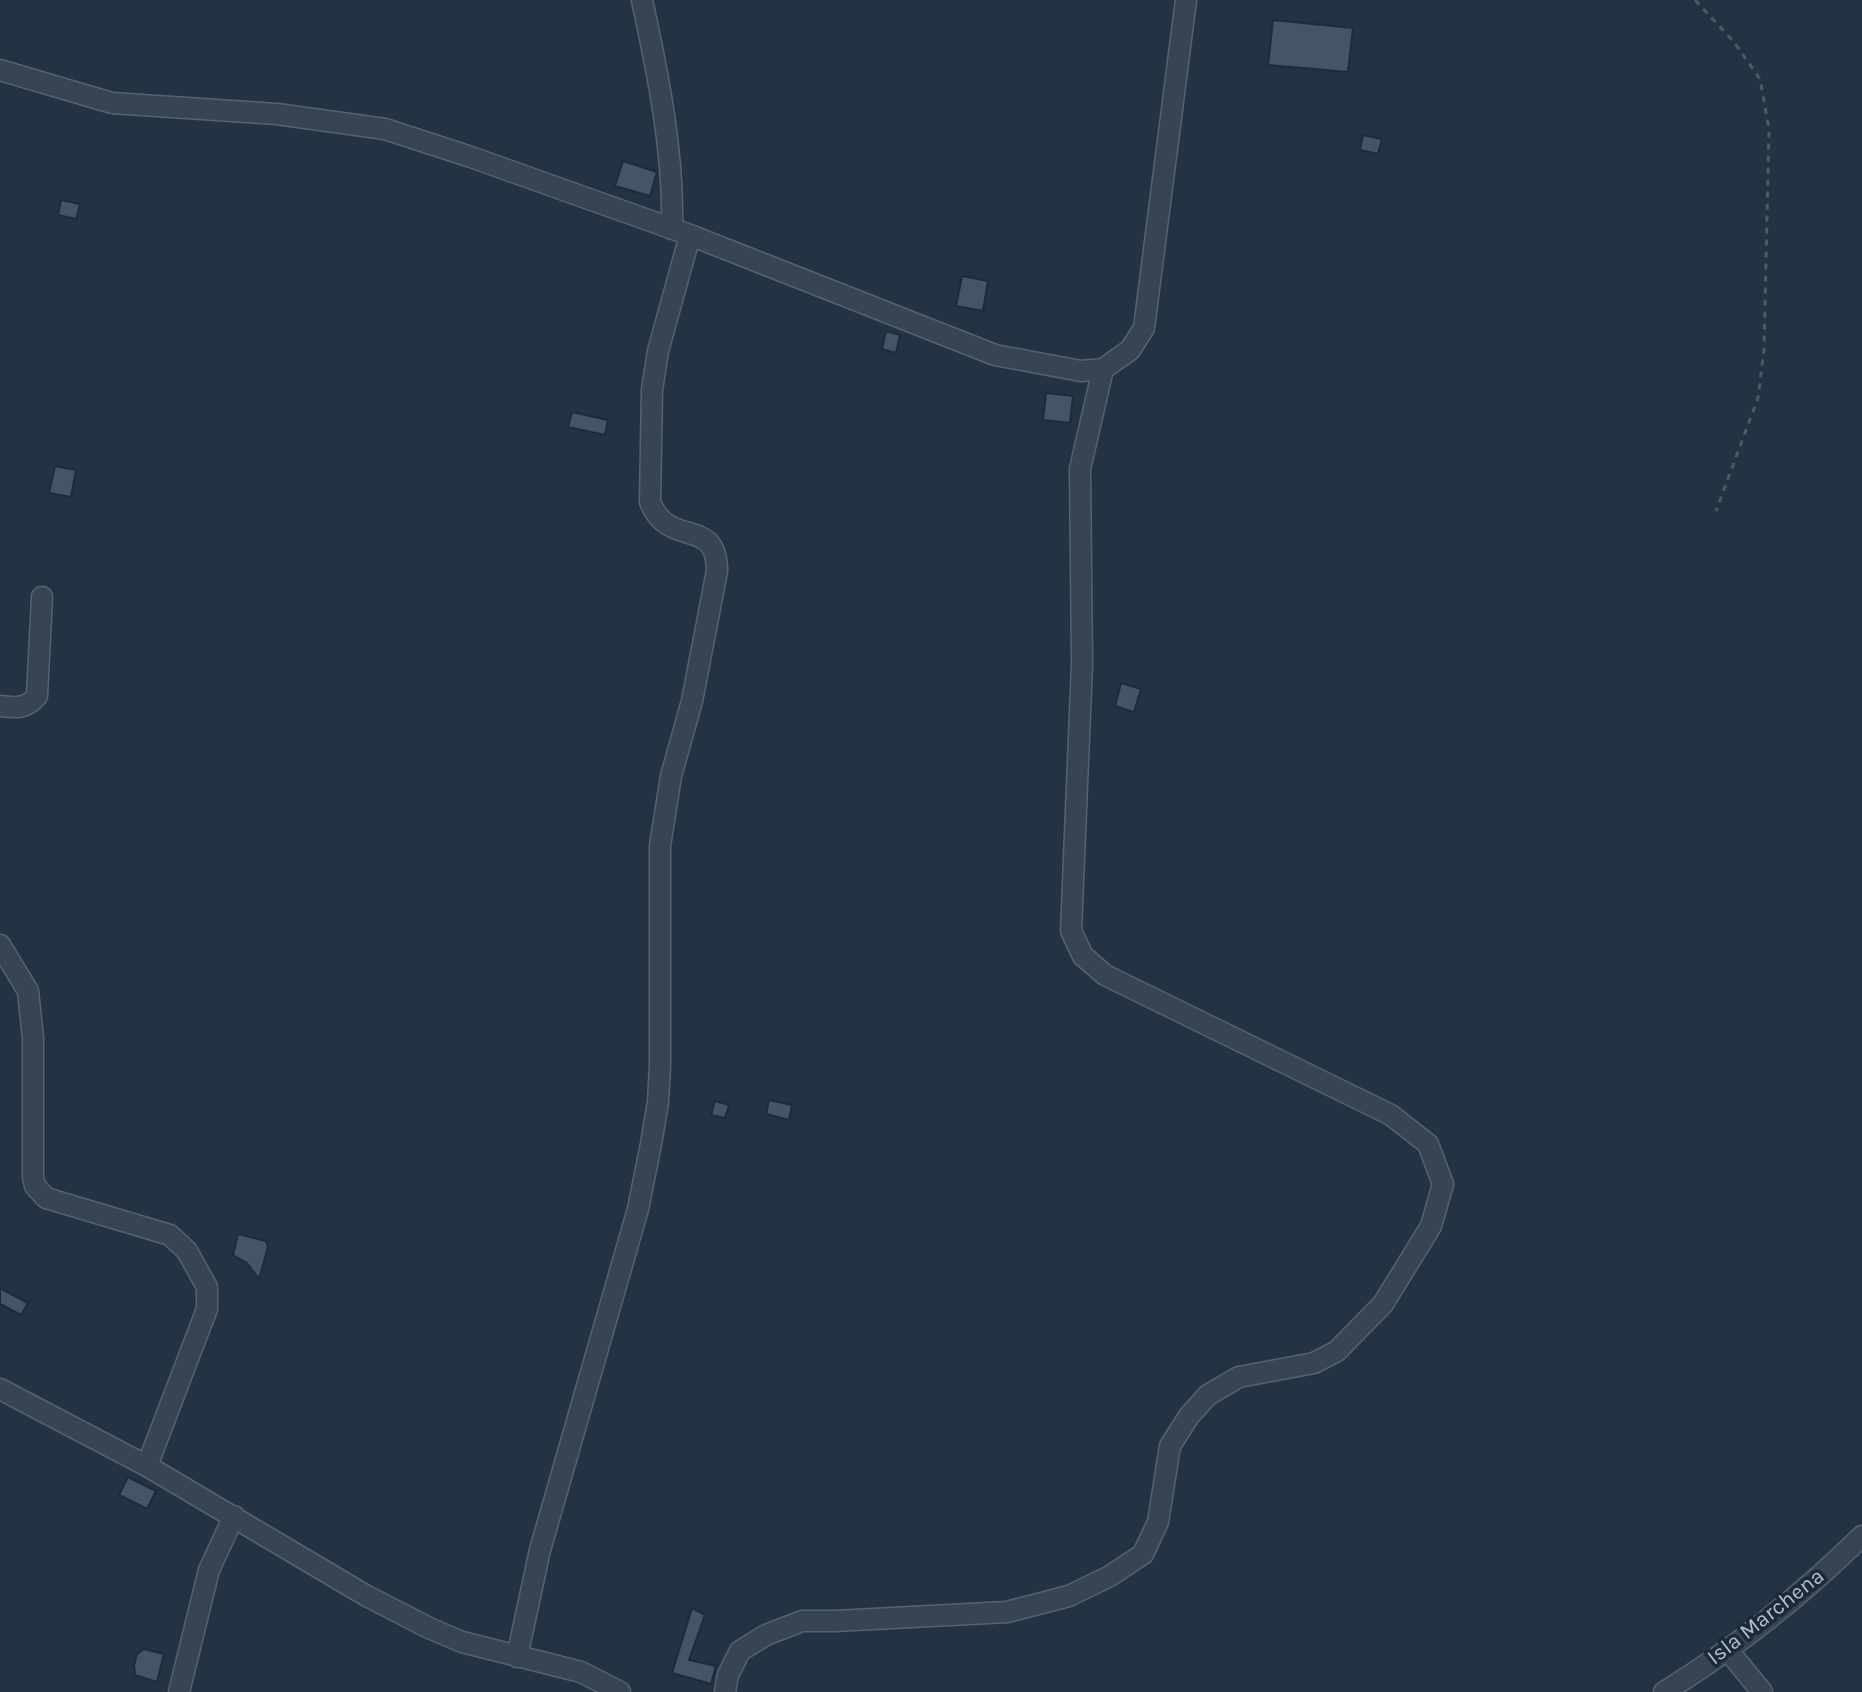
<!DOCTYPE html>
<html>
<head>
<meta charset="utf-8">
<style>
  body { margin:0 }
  canvas { display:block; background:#233343 }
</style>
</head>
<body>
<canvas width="1862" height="1692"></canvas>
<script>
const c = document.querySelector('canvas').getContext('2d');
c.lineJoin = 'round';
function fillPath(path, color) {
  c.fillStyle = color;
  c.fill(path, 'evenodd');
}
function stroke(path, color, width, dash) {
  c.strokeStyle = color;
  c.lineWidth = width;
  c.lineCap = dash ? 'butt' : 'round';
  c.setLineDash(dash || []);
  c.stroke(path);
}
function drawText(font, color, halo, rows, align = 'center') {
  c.font = font + ' Karla,sans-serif';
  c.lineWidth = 7;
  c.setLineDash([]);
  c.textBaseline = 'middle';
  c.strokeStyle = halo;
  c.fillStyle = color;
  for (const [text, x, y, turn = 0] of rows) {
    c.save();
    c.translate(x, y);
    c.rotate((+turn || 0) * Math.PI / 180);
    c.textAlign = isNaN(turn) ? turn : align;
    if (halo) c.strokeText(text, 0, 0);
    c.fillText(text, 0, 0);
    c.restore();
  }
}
const building = new Path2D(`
  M 1273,20 L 1353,28 L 1348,72 L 1268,65 Z
  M 1363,135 L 1382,139 L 1378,154 L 1360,150 Z
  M 623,161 L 657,172 L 650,196 L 615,186 Z
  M 61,200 L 80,204 L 76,219 L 58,215 Z
  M 962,276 L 988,281 L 983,311 L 956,306 Z
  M 886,331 L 900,335 L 896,353 L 882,349 Z
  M 1046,393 L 1073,396 L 1070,423 L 1043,420 Z
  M 572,412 L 608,420 L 605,435 L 568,427 Z
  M 55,466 L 76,470 L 71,497 L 49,493 Z
  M 1121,683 L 1141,689 L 1134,712 L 1115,706 Z
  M 769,1100 L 792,1105 L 789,1120 L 766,1114 Z
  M 715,1101 L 729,1105 L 725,1118 L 711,1115 Z
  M 238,1234 L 266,1241 L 268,1247 L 259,1279 L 247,1263 L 233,1255 Z
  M 0,1288 L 28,1303 L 21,1315 L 0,1304 Z
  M 128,1477 L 156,1491 L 147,1509 L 119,1495 Z
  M 692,1608 L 705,1615 L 689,1660 L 716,1666 L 711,1684 L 672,1673 Z
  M 144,1649 L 164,1654 L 157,1682 L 135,1675 L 134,1665 L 137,1654 Z`);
fillPath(building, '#445567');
stroke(building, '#1e2b39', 2);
const minor = new Path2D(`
  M 642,0 C 658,74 674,153 672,229
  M 0,70 L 112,103 L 277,114 L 385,129 L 471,157 L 690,235 L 995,355 L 1081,371 L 1103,369 L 1130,350 L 1144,328 L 1186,0
  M 0,706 C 15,708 27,709 37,696 L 42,597
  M 0,945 L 28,991 L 33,1038 L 33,1177 L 35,1186 L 46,1198 L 170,1235 L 187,1251 L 207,1287 L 207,1309 L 147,1466
  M 0,1389 L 147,1466 L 365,1595 L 429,1628 L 462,1642 L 581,1672 L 620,1692
  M 1727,1649 L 1762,1692
  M 517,1657 L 540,1550 L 638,1209 L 651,1144 L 658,1102 L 660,1066 L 660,846 L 671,776 L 692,701 L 717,571 C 717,515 669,550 650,502 L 652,390 L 658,351 L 690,235
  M 179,1692 L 209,1570 L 234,1516
  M 725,1692 L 728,1675 L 740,1651 L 766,1635 L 802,1621 L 835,1621 L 1007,1612 L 1069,1596 L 1110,1576 L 1143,1554 L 1158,1522 L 1170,1446 L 1189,1416 L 1208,1395 L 1239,1377 L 1314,1363 L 1337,1351 L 1383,1304 L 1431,1226 L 1443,1184 L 1428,1144 L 1391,1115 L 1105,975 L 1083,956 L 1071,931 L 1082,664 L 1080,469 L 1103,369
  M 1664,1692 C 1736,1648 1802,1595 1862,1536`);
stroke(minor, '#55626f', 23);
stroke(new Path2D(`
  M 1695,0 L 1734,42 L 1760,79 L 1769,129 L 1764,349 L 1758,398 L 1716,511`), '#435f60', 3, [6, 6]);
stroke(minor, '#384452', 20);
drawText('22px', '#b4bfcc', '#1c2937', [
  ["Isla Marchena",1766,1617,-38]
]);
</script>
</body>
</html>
